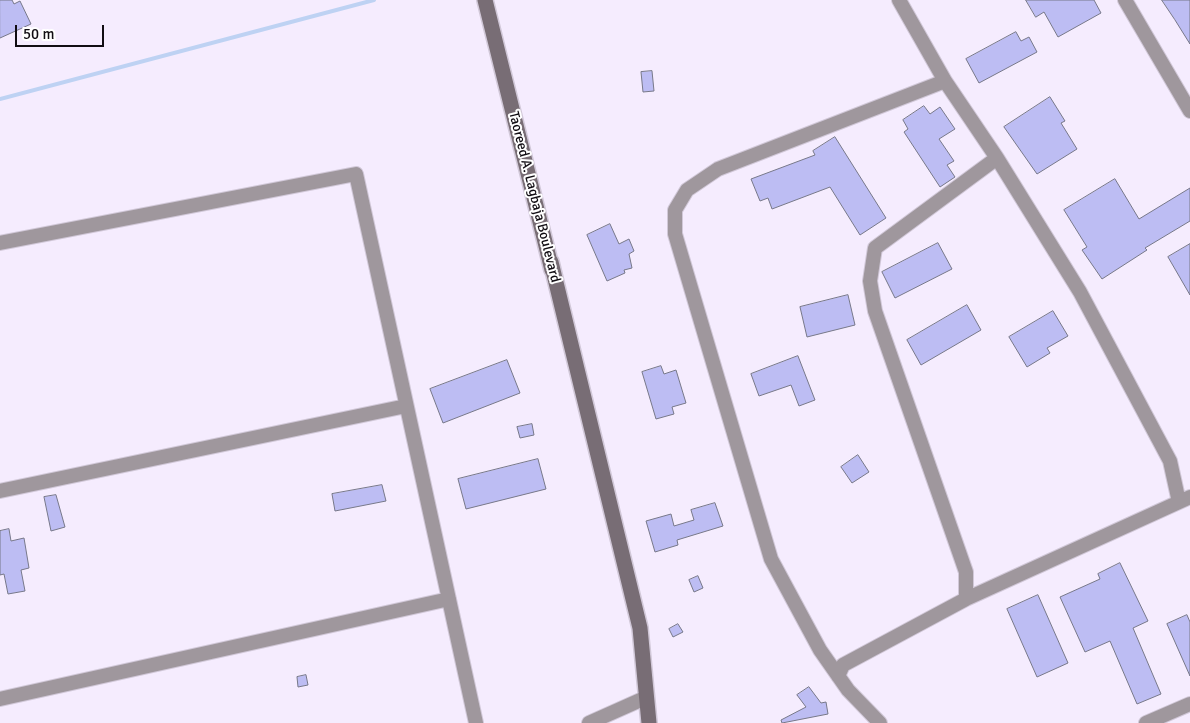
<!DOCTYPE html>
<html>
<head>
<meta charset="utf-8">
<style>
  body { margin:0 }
  #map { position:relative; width:1190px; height:723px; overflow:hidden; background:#f5ecfe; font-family:Signika,sans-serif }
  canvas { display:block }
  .scale { position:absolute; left:15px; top:25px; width:89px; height:22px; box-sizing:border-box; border:2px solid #110d13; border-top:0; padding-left:6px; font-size:15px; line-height:18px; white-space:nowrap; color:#110d13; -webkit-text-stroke:4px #fff; paint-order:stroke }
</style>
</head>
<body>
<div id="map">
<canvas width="1190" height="723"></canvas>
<div class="scale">50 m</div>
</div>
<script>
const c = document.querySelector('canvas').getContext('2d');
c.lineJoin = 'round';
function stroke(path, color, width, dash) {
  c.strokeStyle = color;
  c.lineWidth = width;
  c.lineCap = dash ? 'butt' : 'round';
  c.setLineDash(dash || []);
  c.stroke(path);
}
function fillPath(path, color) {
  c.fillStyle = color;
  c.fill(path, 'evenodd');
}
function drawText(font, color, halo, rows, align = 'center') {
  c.font = font + ' Signika,sans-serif';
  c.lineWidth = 4;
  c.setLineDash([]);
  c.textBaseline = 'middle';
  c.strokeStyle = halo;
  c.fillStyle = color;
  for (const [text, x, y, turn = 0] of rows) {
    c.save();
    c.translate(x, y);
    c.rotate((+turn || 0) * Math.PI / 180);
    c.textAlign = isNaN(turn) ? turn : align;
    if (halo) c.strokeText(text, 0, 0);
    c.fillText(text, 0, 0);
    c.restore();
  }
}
stroke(new Path2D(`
  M 0,99 L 374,0`), '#bed2f3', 4);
const building = new Path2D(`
  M 0,0 L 12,0 L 14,4 L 20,1 L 31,24 L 0,38 Z
  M 1026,0 L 1094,0 L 1101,13 L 1058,37 L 1044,12 L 1036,17 Z
  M 1162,0 L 1190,0 L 1190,44 L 1175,20 Z
  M 1016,32 L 1021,41 L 1029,37 L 1037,52 L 979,83 L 966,59 Z
  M 652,71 L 654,91 L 643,92 L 641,72 Z
  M 1050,97 L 1065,121 L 1061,123 L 1077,149 L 1037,174 L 1004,127 Z
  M 924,106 L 930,114 L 940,107 L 955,129 L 939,139 L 954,161 L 947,165 L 955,177 L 940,187 L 904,132 L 908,129 L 903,120 Z
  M 835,137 L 886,218 L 860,235 L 830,187 L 772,209 L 768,198 L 760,201 L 751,179 L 815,155 L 813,151 Z
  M 1115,179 L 1139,219 L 1190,188 L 1190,221 L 1145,248 L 1147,250 L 1102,279 L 1082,250 L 1087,247 L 1064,210 Z
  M 610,224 L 619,244 L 629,239 L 634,251 L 629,254 L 632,268 L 624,270 L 625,273 L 607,281 L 587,235 Z
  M 938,243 L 952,269 L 895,298 L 882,272 Z
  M 1190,244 L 1190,295 L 1168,257 Z
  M 848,295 L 855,325 L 807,337 L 800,307 Z
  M 967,305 L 981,330 L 921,365 L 907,340 Z
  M 1053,311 L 1068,336 L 1047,348 L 1050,353 L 1027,367 L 1009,337 Z
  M 798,356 L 815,400 L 799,406 L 791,385 L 759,396 L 751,374 Z
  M 507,360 L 520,393 L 443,423 L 430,389 Z
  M 661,366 L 664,374 L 676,370 L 686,403 L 672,407 L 674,414 L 656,419 L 642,372 Z
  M 532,424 L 534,435 L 520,438 L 517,427 Z
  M 858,455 L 869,472 L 852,483 L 841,467 Z
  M 538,459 L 546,489 L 466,509 L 458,479 Z
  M 382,485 L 386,501 L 335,511 L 332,494 Z
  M 56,495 L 65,527 L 51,531 L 44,497 Z
  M 715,503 L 723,526 L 677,540 L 678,545 L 655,552 L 646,521 L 671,514 L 674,526 L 694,520 L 691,510 Z
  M 9,529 L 11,541 L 24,538 L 29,568 L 21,570 L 25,591 L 8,594 L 4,574 L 0,575 L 0,531 Z
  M 1120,563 L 1148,621 L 1133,628 L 1161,694 L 1137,704 L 1110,641 L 1085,652 L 1060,597 L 1100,579 L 1098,574 Z
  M 698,576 L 703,588 L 694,592 L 689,580 Z
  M 1038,595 L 1068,663 L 1037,677 L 1007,609 Z
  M 1187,615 L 1190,622 L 1190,676 L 1167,624 Z
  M 678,624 L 683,632 L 673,637 L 669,629 Z
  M 306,675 L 308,685 L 298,687 L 297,677 Z
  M 809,687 L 821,703 L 826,702 L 828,714 L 782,723 L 781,720 L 806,707 L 797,695 Z`);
fillPath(building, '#bdbdf3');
stroke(building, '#777889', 1);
const street = new Path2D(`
  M 899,0 L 945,81 L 997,158 L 1080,292 L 1170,461 L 1179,502
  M 1125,0 L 1190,111
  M 0,243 L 356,174 L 476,723
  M 0,491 L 406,406
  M 966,599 L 966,572 L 875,311 L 870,281 L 875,248 L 997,158
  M 838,676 L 843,665 L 966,599 L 1190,497
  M 0,699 L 449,599
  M 589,723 L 645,698
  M 880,723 L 848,690 L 820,650 L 771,559 L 675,234 L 675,210 L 687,190 L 718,169 L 945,81
  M 1146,723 L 1190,704`);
const secondary = new Path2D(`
  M 485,0 L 552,270
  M 551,262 L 640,628 L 649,723`);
stroke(street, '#d1c8d8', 16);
stroke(secondary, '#d1c8d8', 18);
stroke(street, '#9f979d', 14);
stroke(secondary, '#786d75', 15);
drawText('14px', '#110d13', '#fff', [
  ["Taoreed A. Lagbaja Boulevard",534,197,76]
]);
</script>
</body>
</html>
